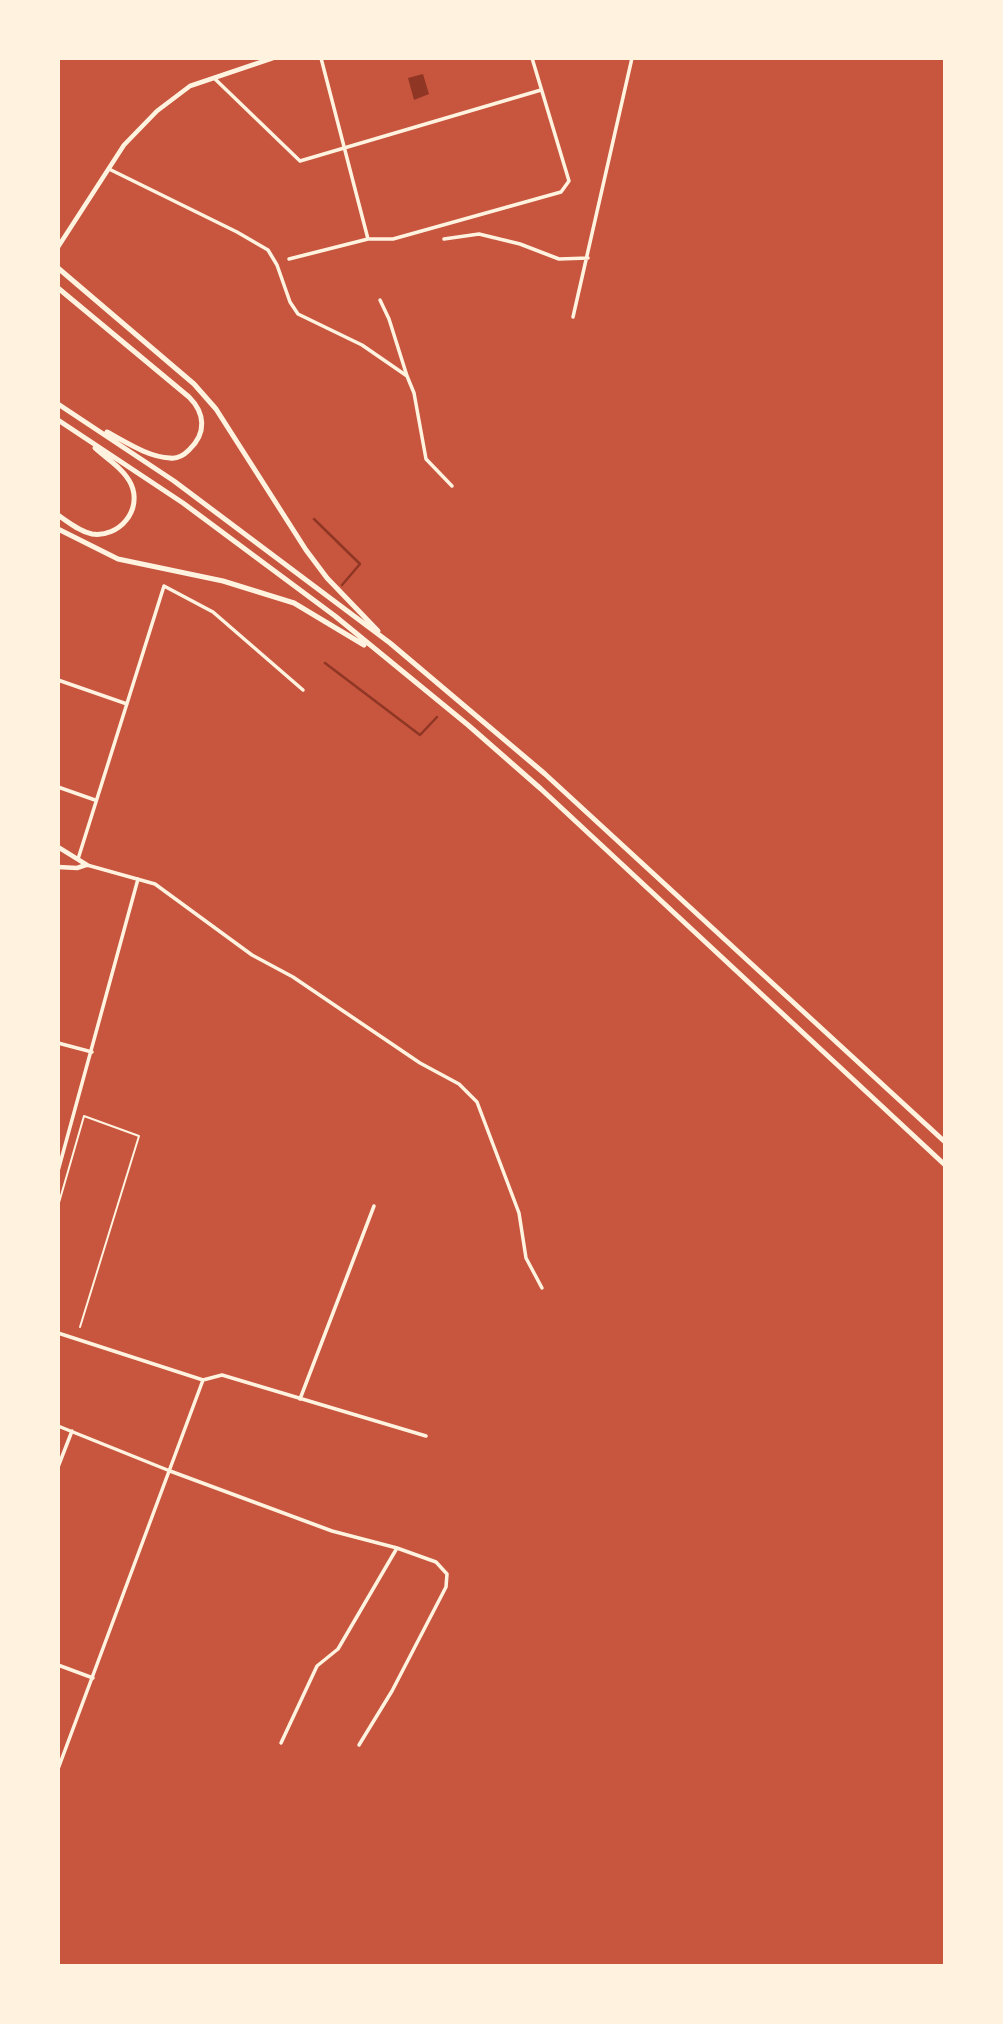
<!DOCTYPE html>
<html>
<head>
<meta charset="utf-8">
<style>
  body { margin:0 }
  #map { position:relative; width:1003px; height:2024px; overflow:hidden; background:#c8553d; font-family:Jost,sans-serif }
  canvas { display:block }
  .frame { position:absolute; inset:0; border:60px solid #fff3e0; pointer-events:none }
</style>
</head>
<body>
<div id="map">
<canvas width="1003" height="2024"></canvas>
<div class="frame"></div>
</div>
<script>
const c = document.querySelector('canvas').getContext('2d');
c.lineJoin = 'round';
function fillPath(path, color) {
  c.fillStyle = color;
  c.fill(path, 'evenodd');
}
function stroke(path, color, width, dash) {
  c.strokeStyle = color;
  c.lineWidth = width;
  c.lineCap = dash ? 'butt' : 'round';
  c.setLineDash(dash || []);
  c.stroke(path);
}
fillPath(new Path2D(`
  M 423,74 L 429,94 L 414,100 L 408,78 Z`), '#8f3625');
stroke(new Path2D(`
  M 314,519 L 360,564 L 342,585
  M 325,663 L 420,735 L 437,717`), '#8f3625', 2.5);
stroke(new Path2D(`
  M 58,1206 L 84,1116 L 139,1136 L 80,1327`), '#fff3e0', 2);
stroke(new Path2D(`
  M 321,58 L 368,239
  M 214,78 L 300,161 L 541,90
  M 109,169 L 237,232 L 268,250 L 277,265 L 290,302 L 298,314 L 362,345 L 407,376
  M 444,239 L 479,234 L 520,244 L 559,259 L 588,258
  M 289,259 L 368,239 L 393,239 L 561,192 L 569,181 L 532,58
  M 380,300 L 389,319 L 407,376 L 414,393 L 426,459 L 452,486
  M 573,317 L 632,58
  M 58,680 L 127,704
  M 58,787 L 95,800
  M 78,859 L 164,586 L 213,612 L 303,690
  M 87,865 L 155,884 L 252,955 L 293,977 L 420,1063 L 459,1084 L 477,1102 L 519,1213 L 526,1258 L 542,1288
  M 58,1043 L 92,1052
  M 58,1171 L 138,879
  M 58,1333 L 203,1380 L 58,1769
  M 203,1380 L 222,1375 L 426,1436
  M 300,1399 L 374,1206
  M 58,1426 L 170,1471 L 332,1531 L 397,1548 L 436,1562 L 447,1574 L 446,1587 L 392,1691 L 359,1745
  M 58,1467 L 72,1431
  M 58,1665 L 93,1678
  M 281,1743 L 317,1666 L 338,1649 L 397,1548`), '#fff3e0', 3.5);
stroke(new Path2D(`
  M 58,247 L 124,145 L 157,111 L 190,86 L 273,58
  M 58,847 L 87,865
  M 58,867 L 77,868 L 86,865`), '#fff3e0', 4.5);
stroke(new Path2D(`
  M 58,268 L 194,384 L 216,409 L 306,550 L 327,578 L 378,631
  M 58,288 L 189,397 C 205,413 207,433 189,450 C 184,455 177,459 170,458 C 148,457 126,442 107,432
  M 58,404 L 174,481 L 390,643 L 545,774 L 945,1142
  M 58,420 L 183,503 L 335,616 L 468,725 L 541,789 L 945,1165
  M 58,515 C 68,522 79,531 92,534 C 119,538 143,510 131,484 C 124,469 107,459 95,448
  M 58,529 L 118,559 L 223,581 L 294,603 L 364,645`), '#fff3e0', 5);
</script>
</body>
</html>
